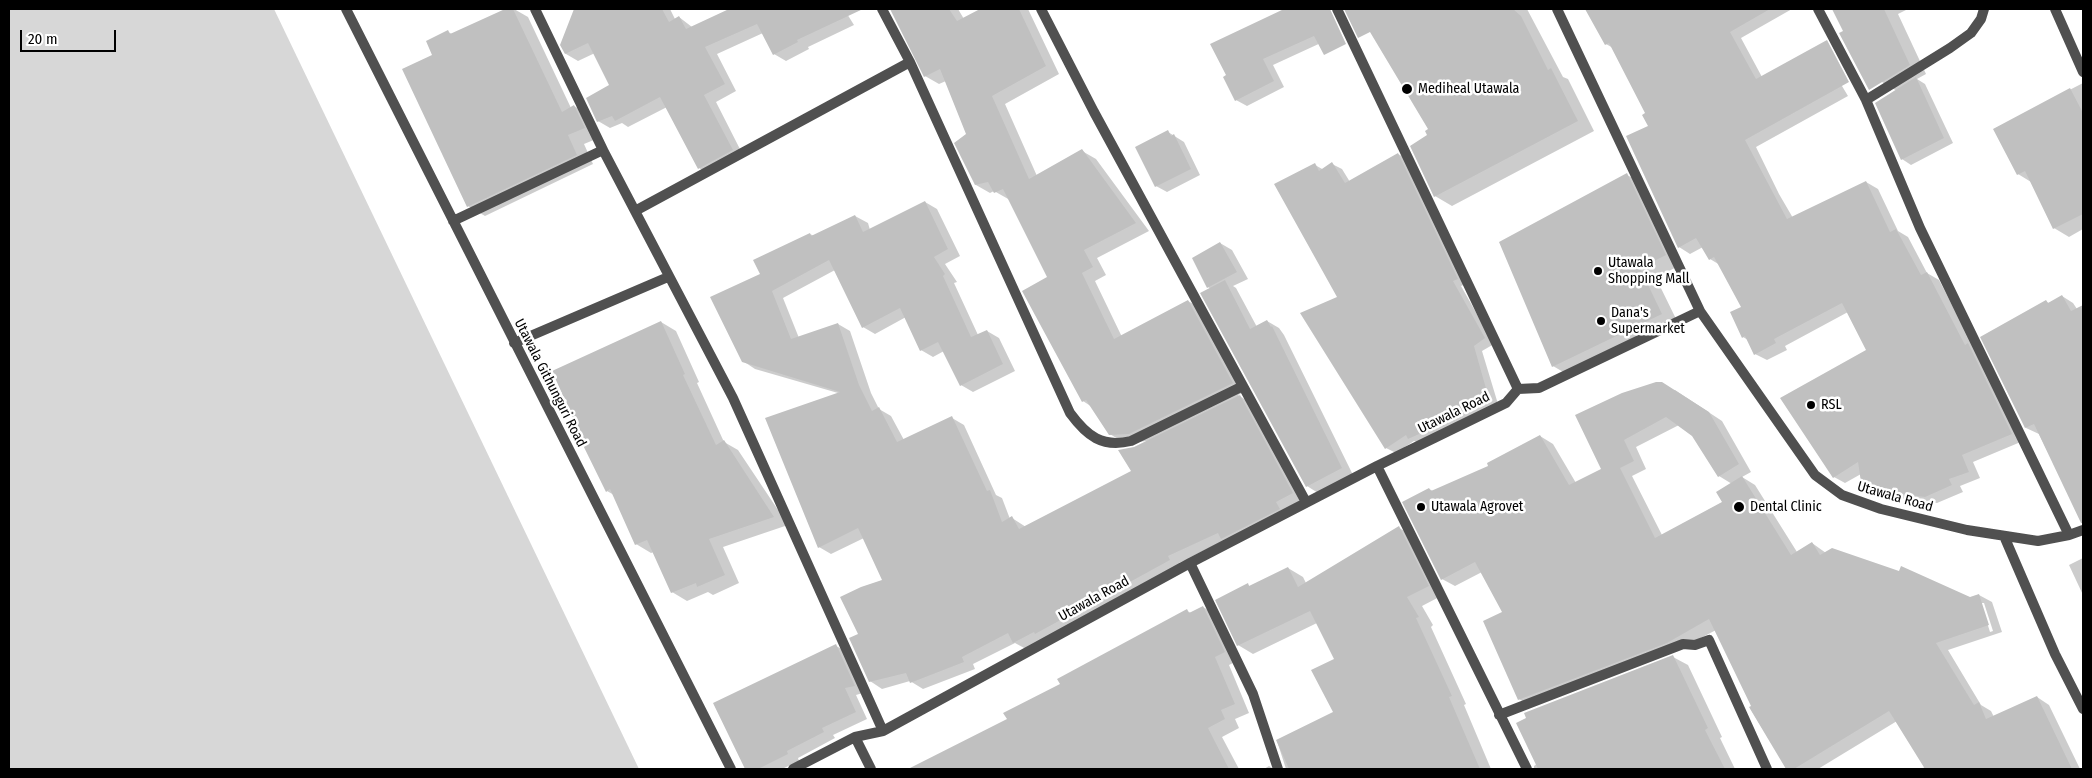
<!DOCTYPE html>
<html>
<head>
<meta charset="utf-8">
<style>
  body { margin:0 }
  #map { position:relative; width:2092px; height:778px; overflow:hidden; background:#fff; font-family:"Fira Sans Condensed",sans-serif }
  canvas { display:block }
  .frame { position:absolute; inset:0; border:10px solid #000; pointer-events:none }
  .scale { position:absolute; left:20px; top:30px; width:96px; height:22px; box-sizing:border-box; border:2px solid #000; border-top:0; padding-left:6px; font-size:15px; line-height:18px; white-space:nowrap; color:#000; -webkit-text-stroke:4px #fff; paint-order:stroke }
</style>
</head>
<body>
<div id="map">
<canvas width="2092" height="778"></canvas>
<div class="frame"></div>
<div class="scale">20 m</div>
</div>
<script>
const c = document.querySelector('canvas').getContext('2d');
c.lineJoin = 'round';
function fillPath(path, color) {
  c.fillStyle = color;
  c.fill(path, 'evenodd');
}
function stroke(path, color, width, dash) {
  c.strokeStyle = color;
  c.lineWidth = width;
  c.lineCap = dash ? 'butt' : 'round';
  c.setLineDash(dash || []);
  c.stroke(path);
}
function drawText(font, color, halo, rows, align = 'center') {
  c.font = font + ' "Fira Sans Condensed",sans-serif';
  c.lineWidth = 5;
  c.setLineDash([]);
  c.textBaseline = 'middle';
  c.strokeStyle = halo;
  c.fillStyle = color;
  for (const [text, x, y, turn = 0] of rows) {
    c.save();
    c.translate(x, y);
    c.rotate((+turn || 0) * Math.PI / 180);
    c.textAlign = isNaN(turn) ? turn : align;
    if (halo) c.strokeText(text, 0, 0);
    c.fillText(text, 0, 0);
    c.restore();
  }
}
fillPath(new Path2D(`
  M 9,9 L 274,9 L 639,769 L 9,769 Z`), '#d7d7d7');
fillPath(new Path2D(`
  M 508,9 L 514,9 L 528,17 L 571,108 L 574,106 L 591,116 L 601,137 L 584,144 L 593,164 L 485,216 L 468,206 L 434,55 L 448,32 L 452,34 Z
  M 575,9 L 670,9 L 675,19 L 679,17 L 692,27 L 733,9 L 844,9 L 854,25 L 808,47 L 809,49 L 786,61 L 774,54 L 763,33 L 717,54 L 736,91 L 716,102 L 744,157 L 711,175 L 699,168 L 667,107 L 628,127 L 622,123 L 610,128 L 598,121 L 611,86 L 595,53 L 578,61 L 566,54 L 561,45 Z
  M 896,9 L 958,9 L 964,19 L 983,9 L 1028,9 L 1059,74 L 1005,104 L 1037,176 L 1082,151 L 1096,159 L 1149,231 L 1097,258 L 1106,275 L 1095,281 L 1122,337 L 1188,301 L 1202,309 L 1247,391 L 1238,395 L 1252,404 L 1305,500 L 1179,563 L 1181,567 L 1026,649 L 1015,643 L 973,664 L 975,669 L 923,689 L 910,681 L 882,689 L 870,681 L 884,581 L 864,538 L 831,554 L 819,547 L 838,393 L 755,369 L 743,361 L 762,275 L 810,234 L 814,236 L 855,216 L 868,223 L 870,230 L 925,202 L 937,209 L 960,256 L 945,264 L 957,282 L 954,283 L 978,335 L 987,331 L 999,338 L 1015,371 L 973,392 L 961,385 L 944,351 L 933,357 L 921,350 L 906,317 L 875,334 L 863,327 L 835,270 L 783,298 L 799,338 L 838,324 L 850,331 L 871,393 L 879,409 L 891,416 L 904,440 L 952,418 L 964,425 L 996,495 L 1002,498 L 1010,519 L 1012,518 L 1026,527 L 1133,472 L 1134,448 L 1148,441 L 1124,443 L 1110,434 L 1092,407 L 1083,401 L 1048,277 L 1010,200 L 994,191 L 990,193 L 976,185 L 967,134 L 946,81 L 939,84 L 925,76 L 892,11 Z
  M 1286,9 L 1322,9 L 1336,36 L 1273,65 L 1284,87 L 1247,106 L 1236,100 L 1227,76 L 1212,44 Z
  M 1368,9 L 1527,9 L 1563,77 L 1568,79 L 1594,131 L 1452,206 L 1435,196 L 1411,146 L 1429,136 L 1430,130 L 1361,14 Z
  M 1587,9 L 1792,9 L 1741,38 L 1762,77 L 1824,56 L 1848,96 L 1756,147 L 1779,194 L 1793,218 L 1866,182 L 1878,189 L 1898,231 L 1908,237 L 1927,273 L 1939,280 L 2023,441 L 1973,462 L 1980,478 L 1960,486 L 1963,492 L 1937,503 L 1875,495 L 1864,488 L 1861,474 L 1845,483 L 1834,477 L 1867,350 L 1848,312 L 1785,346 L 1787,350 L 1767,360 L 1755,354 L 1748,340 L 1743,337 L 1742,307 L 1720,265 L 1710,259 L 1703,247 L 1690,254 L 1679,247 L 1647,114 L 1613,48 L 1606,44 Z
  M 1843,9 L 1908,9 L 1898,14 L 1926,74 L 1917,79 L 1925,84 L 1953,143 L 1911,165 L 1902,159 L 1897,91 L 1882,82 Z
  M 2083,83 L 2083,229 L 2069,237 L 2054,228 L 2031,182 L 2018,174 L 1994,129 Z
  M 1168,132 L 1184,142 L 1200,175 L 1167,192 L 1156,186 Z
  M 1398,154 L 1407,159 L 1466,284 L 1461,286 L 1494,344 L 1482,351 L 1498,404 L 1419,443 L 1414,441 L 1396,453 L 1386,448 L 1338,297 L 1315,165 L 1324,170 L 1332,164 L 1342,169 L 1350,182 Z
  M 1627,175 L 1644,184 L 1682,264 L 1656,278 L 1678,323 L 1570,376 L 1553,366 Z
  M 1220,243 L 1232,250 L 1248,279 L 1233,286 L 1236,288 L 1257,327 L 1267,321 L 1279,328 L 1284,335 L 1353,475 L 1318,493 L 1307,486 L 1211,289 L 1208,287 Z
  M 2062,296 L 2073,303 L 2077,309 L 2083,306 L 2083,523 L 2039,434 L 2026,428 L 2046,302 L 2049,303 Z
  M 661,322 L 676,331 L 699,382 L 697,383 L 724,442 L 738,450 L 788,525 L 723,547 L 739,583 L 713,595 L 708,592 L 687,601 L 672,592 L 654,552 L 651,553 L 636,544 L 614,495 L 607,491 Z
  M 1675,390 L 1722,421 L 1751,472 L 1742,477 L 1755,485 L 1797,552 L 1812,543 L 1826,553 L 1970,598 L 1979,595 L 1992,602 L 2002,632 L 1948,650 L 1981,705 L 1991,711 L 1994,717 L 2037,697 L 2049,705 L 2080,769 L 1921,769 L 1925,767 L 1897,721 L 1818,769 L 1787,769 L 1750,708 L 1752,707 L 1716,630 L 1680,649 L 1532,707 L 1519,699 L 1504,613 L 1482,572 L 1455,586 L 1442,579 L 1429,489 L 1433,491 L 1490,466 L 1540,436 L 1553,444 L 1576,483 L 1602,469 L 1577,415 ZM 1679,425 L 1693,435 L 1719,476 L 1732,484 L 1723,502 L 1662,535 L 1632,476 L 1646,469 L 1636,447 ZM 1981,603 L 1984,603 L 1993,631 L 1990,632 Z
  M 1399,528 L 1414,536 L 1443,595 L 1422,606 L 1433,625 L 1431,627 L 1466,704 L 1464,705 L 1491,769 L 1322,769 L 1324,768 L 1323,766 L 1317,769 L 1286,769 L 1277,741 L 1334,713 L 1335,659 L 1317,623 L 1253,654 L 1238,645 L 1248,585 L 1251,587 L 1288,568 L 1303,577 L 1306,583 Z
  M 2083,558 L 2083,595 L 2069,565 Z
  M 1203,607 L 1218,616 L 1239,660 L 1229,665 L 1249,713 L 1235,719 L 1239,728 L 1222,737 L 1239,769 L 911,769 L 1008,720 L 1061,685 L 1187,611 L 1191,613 Z
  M 836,646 L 848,652 L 866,692 L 856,695 L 867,719 L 833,735 L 835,738 L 798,758 L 799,761 L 782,769 L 747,769 L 714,704 Z
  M 1673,657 L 1688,665 L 1722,737 L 1720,738 L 1735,769 L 1534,769 L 1534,766 Z
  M 1269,766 L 1274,769 L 1264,769 Z`), '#0003');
fillPath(new Path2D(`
  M 505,9 L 513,9 L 562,112 L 574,105 L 585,128 L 568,135 L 577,155 L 467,207 L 402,69 L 432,55 L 426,41 L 448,30 L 450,34 Z
  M 574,9 L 662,9 L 669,22 L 679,16 L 686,29 L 729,9 L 863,9 L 797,40 L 798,42 L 773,55 L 757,24 L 705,47 L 725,84 L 704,95 L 733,150 L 698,169 L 660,97 L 615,121 L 612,116 L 597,122 L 586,98 L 609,85 L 588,43 L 565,54 L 560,45 Z
  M 890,9 L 949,9 L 957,21 L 980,9 L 1019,9 L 1046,66 L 992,96 L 1029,179 L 1082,149 L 1136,223 L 1084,250 L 1093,267 L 1082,273 L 1114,339 L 1188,300 L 1233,383 L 1129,434 L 1109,435 L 1086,400 L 1082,402 L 1022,291 L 1047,277 L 1003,189 L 994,193 L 988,182 L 975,185 L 954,143 L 966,134 L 940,69 L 924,77 Z
  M 1284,9 L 1330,9 L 1346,44 L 1324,55 L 1314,36 L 1263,59 L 1274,81 L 1235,101 L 1223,77 L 1226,75 L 1210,44 Z
  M 1344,9 L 1513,9 L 1521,16 L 1548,70 L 1551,68 L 1578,121 L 1434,197 L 1410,146 L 1427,135 L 1425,131 L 1428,129 L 1370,32 L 1358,38 Z
  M 1585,9 L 1770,9 L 1730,32 L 1756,79 L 1827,40 L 1849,82 L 1745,140 L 1787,219 L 1866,181 L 1890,232 L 1896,229 L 1921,275 L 1927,272 L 1965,345 L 1968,343 L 2012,434 L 1962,455 L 1969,472 L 1949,479 L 1952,485 L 1925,497 L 1862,489 L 1858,462 L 1833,478 L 1780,398 L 1866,350 L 1842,303 L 1774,339 L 1776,343 L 1754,355 L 1745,336 L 1742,338 L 1730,312 L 1741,307 L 1714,257 L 1709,260 L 1696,238 L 1678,248 L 1626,136 L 1648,126 L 1642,115 L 1645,113 L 1609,43 L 1605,45 Z
  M 1832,9 L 1884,9 L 1910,65 L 1869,90 L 1839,33 L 1843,31 Z
  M 1916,77 L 1944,138 L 1901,160 L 1875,103 Z
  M 2070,88 L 2083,113 L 2083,214 L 2053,229 L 2025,171 L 2017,175 L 1993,129 Z
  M 1168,130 L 1171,136 L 1174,134 L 1191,169 L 1155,187 L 1135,147 Z
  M 1398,153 L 1458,279 L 1453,281 L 1485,338 L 1474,346 L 1489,399 L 1468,412 L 1408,439 L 1406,435 L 1385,449 L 1300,313 L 1337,297 L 1274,184 L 1315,163 L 1319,171 L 1332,162 L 1345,183 Z
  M 1627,173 L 1666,255 L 1640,268 L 1662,314 L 1552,367 L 1499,242 Z
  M 925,201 L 948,249 L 934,257 L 945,274 L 943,276 L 971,337 L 987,330 L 1003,364 L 960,386 L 938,342 L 920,351 L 900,308 L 862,328 L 829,260 L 772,291 L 791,339 L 838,323 L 859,385 L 872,411 L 879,407 L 897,442 L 952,416 L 987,491 L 990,490 L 1002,522 L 1012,516 L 1019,529 L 1131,471 L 1118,450 L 1134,447 L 1240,395 L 1293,493 L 1276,502 L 1280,509 L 1221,539 L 1218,533 L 1168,556 L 1170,560 L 1035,634 L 1034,632 L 1013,643 L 1008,633 L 962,657 L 964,662 L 910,683 L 906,673 L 869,682 L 849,638 L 858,634 L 840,597 L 861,587 L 882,580 L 858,528 L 818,548 L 765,418 L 840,392 L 742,362 L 710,297 L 760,274 L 753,260 L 810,233 L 811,236 L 855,215 L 863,232 Z
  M 1220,242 L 1237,272 L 1207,288 L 1192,258 Z
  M 1225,280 L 1250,329 L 1267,320 L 1271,327 L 1272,326 L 1342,468 L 1306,487 L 1200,293 Z
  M 2062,295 L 2071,311 L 2083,305 L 2083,523 L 2081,523 L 2034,424 L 2025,428 L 1980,337 L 2046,300 L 2048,303 Z
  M 661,321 L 685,374 L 683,375 L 716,445 L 724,440 L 774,517 L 709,539 L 725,575 L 697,587 L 696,583 L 671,593 L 647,540 L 635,545 L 610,489 L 606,492 L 578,435 L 580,434 L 552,371 Z
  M 1656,382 L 1662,382 L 1709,412 L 1739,464 L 1718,477 L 1692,436 L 1666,417 L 1624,440 L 1634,461 L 1620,468 L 1655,538 L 1722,502 L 1716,492 L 1742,476 L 1791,555 L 1812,542 L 1820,555 L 1832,548 L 1899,571 L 1901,566 L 1970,597 L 1979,594 L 1989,625 L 1936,643 L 1974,705 L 1979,702 L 1986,719 L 2037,696 L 2072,769 L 1925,769 L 1889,711 L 1794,769 L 1786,769 L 1749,707 L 1751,706 L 1709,619 L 1667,643 L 1518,700 L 1483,621 L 1502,612 L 1475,562 L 1441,580 L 1402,502 L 1429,488 L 1431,491 L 1488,466 L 1487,463 L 1540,435 L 1569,485 L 1601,469 L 1575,415 L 1622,393 Z
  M 1399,526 L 1429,586 L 1407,597 L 1419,617 L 1416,618 L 1452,696 L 1449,697 L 1480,769 L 1289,769 L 1276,740 L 1333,712 L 1311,670 L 1334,659 L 1310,611 L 1237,646 L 1215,600 L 1248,583 L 1249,586 L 1288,567 L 1298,587 Z
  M 1203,606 L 1225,652 L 1215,657 L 1235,704 L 1221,710 L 1225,719 L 1208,728 L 1229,769 L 908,769 L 1007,719 L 1003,713 L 1060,684 L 1057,679 L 1187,609 L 1189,613 Z
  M 836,644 L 855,686 L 845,688 L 856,712 L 822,728 L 824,732 L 787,751 L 788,754 L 758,769 L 745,769 L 713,703 Z
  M 1673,655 L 1708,728 L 1705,730 L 1725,769 L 1538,769 L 1516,723 L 1526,718 L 1524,713 Z`), '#c0c0c0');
stroke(new Path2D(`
  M 346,9 L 731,769
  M 535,9 L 603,150 L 733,398 L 883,731
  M 882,9 L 910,62 L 1070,413 C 1087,436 1102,448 1131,441 L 1243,386
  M 1041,9 L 1094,112 L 1306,502
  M 1337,9 L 1518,389
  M 1557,9 L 1700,311
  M 1818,9 L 1866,100 L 1920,228 L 2069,535
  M 2055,9 L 2083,72
  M 1866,100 L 1950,48 L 1971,33 L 1981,19 L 1984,9
  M 635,211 L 910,62
  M 453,221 L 603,150
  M 514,343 L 668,277
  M 1377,466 L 1527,769
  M 2004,536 L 2055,654 L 2083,709
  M 1190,563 L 1253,694 L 1278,769
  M 1499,715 L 1683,644 L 1695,645 L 1709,640 L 1767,769
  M 855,737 L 871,769
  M 793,769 L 855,737 L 883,731 L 1190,563 L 1377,466 L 1506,403 L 1518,389 L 1539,388 L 1700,311 L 1815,475 L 1842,495 L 1881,509 L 1967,530 L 2038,541 L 2069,535 L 2083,530`), '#505050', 10);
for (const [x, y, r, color] of [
  [1407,89,6,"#000"],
  [1598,271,5,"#000"],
  [1601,321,5,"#000"],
  [1811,405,5,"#000"],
  [1421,507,5,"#000"],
  [1739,507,6,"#000"]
]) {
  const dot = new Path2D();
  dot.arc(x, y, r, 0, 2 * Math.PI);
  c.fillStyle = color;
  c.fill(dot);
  stroke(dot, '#fff', 2);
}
drawText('14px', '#000', '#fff', [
  ["Mediheal Utawala",1418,89],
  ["Utawala",1608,263],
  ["Shopping Mall",1608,279],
  ["Dana's",1611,313],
  ["Supermarket",1611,329],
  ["RSL",1821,405],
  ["Utawala Agrovet",1431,507],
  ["Dental Clinic",1750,507]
], 'left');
drawText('14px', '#000', '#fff', [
  ["Utawala Githunguri Road",550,383,63],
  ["Utawala Road",1454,413,-26],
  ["Utawala Road",1895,497,16],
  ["Utawala Road",1094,599,-29]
]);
</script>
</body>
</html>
